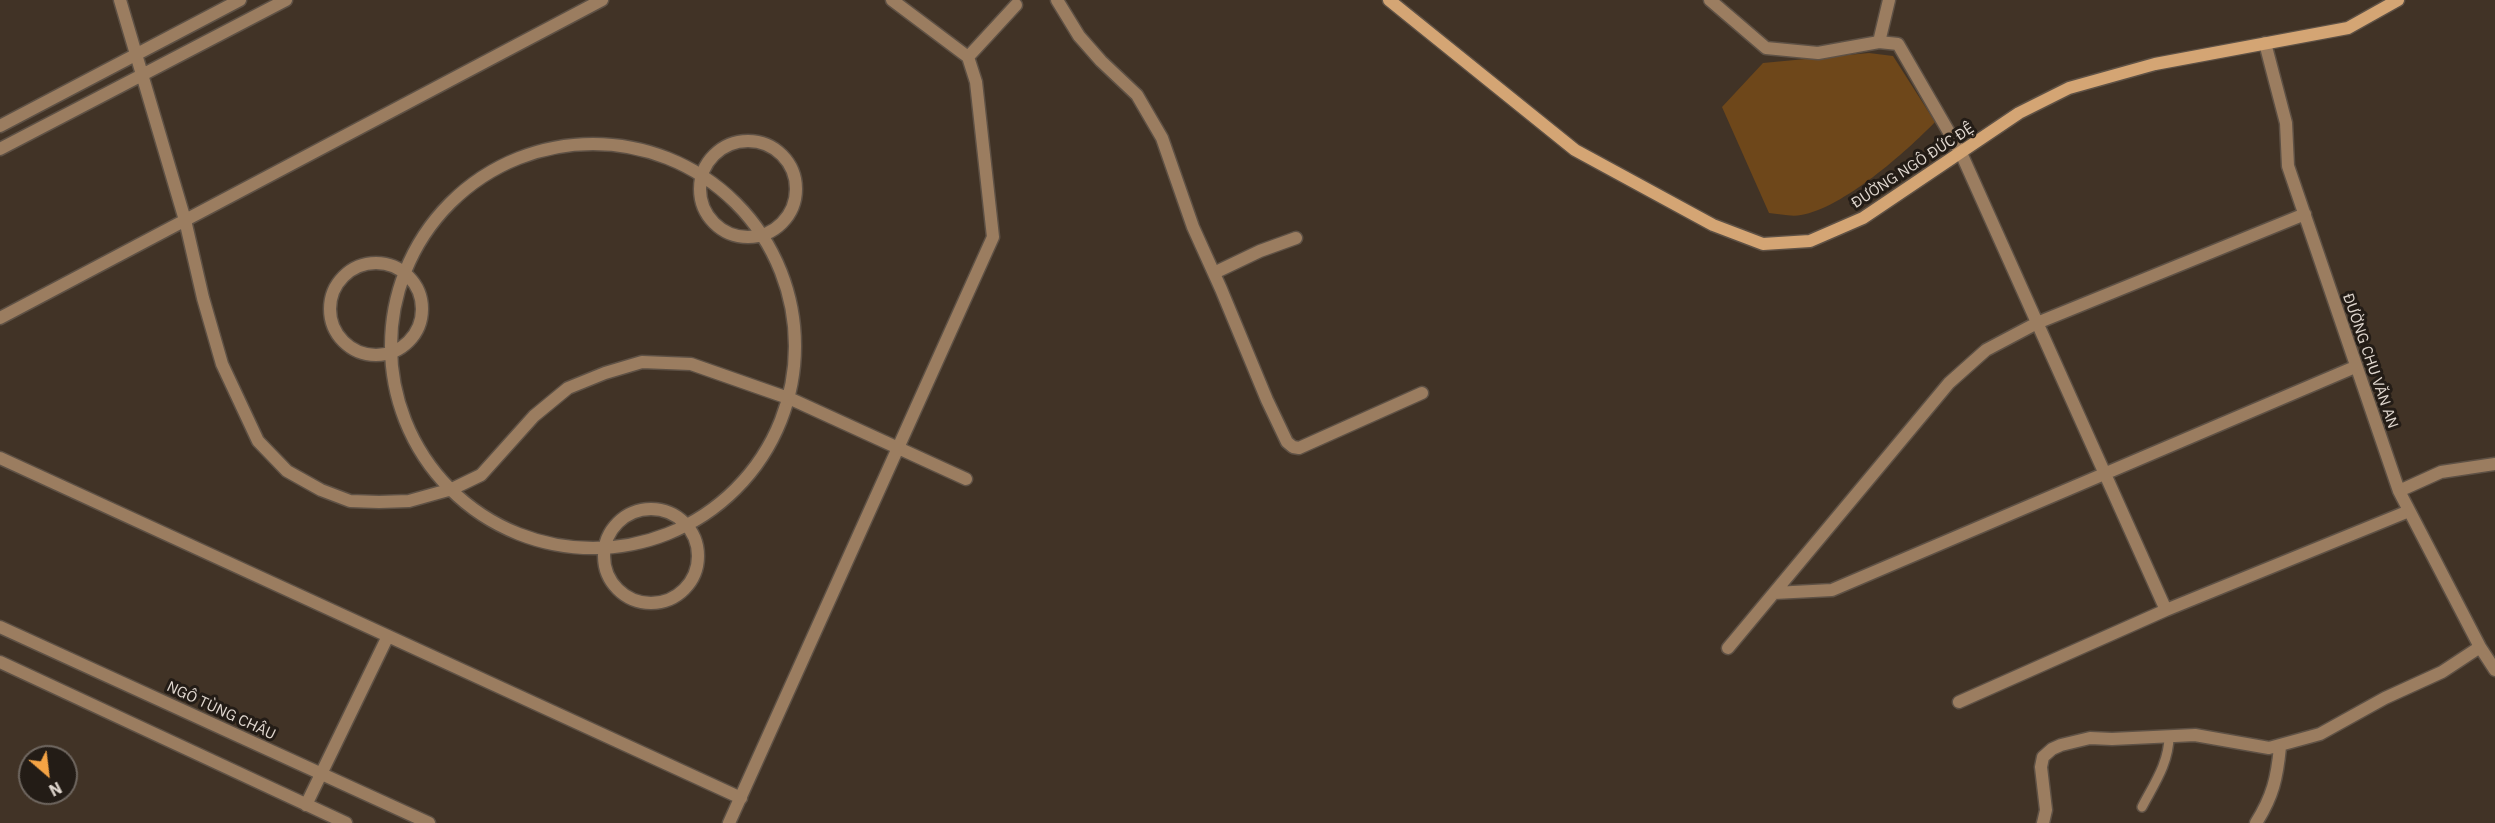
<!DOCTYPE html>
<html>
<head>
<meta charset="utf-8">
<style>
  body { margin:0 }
  #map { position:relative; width:2495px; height:823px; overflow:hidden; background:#413326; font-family:"IBM Plex Sans",sans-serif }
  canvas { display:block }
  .north { position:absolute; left:18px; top:745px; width:60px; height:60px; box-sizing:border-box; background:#231c16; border:2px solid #6f6760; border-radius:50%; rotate:152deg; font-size:16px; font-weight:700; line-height:24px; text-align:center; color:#e1d8d0 }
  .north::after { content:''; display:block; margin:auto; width:21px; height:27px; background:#f4a344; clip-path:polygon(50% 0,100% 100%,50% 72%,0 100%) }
</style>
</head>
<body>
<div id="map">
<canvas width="2495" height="823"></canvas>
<div class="north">N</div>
</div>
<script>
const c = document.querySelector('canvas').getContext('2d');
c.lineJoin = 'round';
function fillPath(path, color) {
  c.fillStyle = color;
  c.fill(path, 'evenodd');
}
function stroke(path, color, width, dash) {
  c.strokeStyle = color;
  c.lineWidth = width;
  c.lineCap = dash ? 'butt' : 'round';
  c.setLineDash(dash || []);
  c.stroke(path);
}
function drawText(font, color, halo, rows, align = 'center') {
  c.font = font + ' "IBM Plex Sans",sans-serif';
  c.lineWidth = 6;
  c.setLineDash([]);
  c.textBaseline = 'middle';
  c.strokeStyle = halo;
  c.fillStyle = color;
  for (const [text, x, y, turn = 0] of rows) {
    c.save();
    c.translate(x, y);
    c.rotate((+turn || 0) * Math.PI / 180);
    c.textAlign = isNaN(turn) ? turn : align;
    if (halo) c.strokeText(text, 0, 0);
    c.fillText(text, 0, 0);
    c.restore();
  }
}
fillPath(new Path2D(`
  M 1869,53 L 1893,56 L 1935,122 C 1906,152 1843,208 1801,215 C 1792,217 1779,214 1769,213 L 1722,107 L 1763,63 Z`), '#6e471a');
const lane = new Path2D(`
  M 2142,807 C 2154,784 2169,763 2169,736`);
const street = new Path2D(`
  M 120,0 L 185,220 L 203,298 L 222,364 L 258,441 L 287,471 L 321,490 L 350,501 L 379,502 L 409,501 L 452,489 L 481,475 L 534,416 L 568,388 L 605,373 L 642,362 L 691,364 L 791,399 L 966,479
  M 1057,0 L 1079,36 L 1101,61 L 1137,95 L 1162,138 L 1193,227 L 1221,289 L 1267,400 L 1287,442 L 1293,447 L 1299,448 L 1422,393
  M 1710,0 L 1766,48 L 1818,53 L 1879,42 L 1898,44 L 1961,153 L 2166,610
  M 1879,42 L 1889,0
  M 2265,43 L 2286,123 L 2288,166 L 2399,491 L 2480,647 L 2495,670
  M 968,57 L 1016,5
  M 0,126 L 240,0
  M700 189a48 48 0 1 1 96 0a48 48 0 1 1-96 0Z
  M391 346a202 202 0 1 1 404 0a202 202 0 1 1-404 0Z
  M 0,149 L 286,0
  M330 309a46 46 0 1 1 92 0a46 46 0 1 1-92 0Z
  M 1214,273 L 1260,251 L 1296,238
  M 0,318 L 602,0
  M 0,458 L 741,798
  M 2399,491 L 2441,472 L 2495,464
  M604 556a47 47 0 1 1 94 0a47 47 0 1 1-94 0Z
  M 1774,593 L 1832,590 L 2355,367
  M 0,627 L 429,823
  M 1728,648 L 1949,383 L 1986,350 L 2037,323 L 2305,214
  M 0,662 L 346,823
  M 1959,702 L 2166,610 L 2409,511
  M 306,805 L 388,636
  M 729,823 L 993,237 L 976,82 L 968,57 L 892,0
  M 2043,823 L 2046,810 L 2041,767 L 2043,757 L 2052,749 L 2061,745 L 2090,738 L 2112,739 L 2195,735 L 2269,748 L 2320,734 L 2385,698 L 2442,672 L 2480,647
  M 2256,823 C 2273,796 2277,778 2280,747`);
const secondary = new Path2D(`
  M 1389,0 L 1575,150 L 1713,225 L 1763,244 L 1810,241 L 1863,218 L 2019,113 L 2069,88 L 2155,64 L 2348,28 L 2398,0`);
stroke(lane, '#5e5145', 12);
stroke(street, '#5e5145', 15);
stroke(secondary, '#5e5145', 15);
stroke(lane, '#9b7d60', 9);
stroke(street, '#9b7d60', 12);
stroke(secondary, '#d4a574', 12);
drawText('15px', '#e1d8d0', '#231c16', [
  ["ĐƯỜNG NGÔ ĐỨC ĐỆ",1913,166,-33],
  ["ĐƯỜNG CHU VĂN AN",2370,361,71],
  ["NGÔ TÙNG CHÂU",221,711,25]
]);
</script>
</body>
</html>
